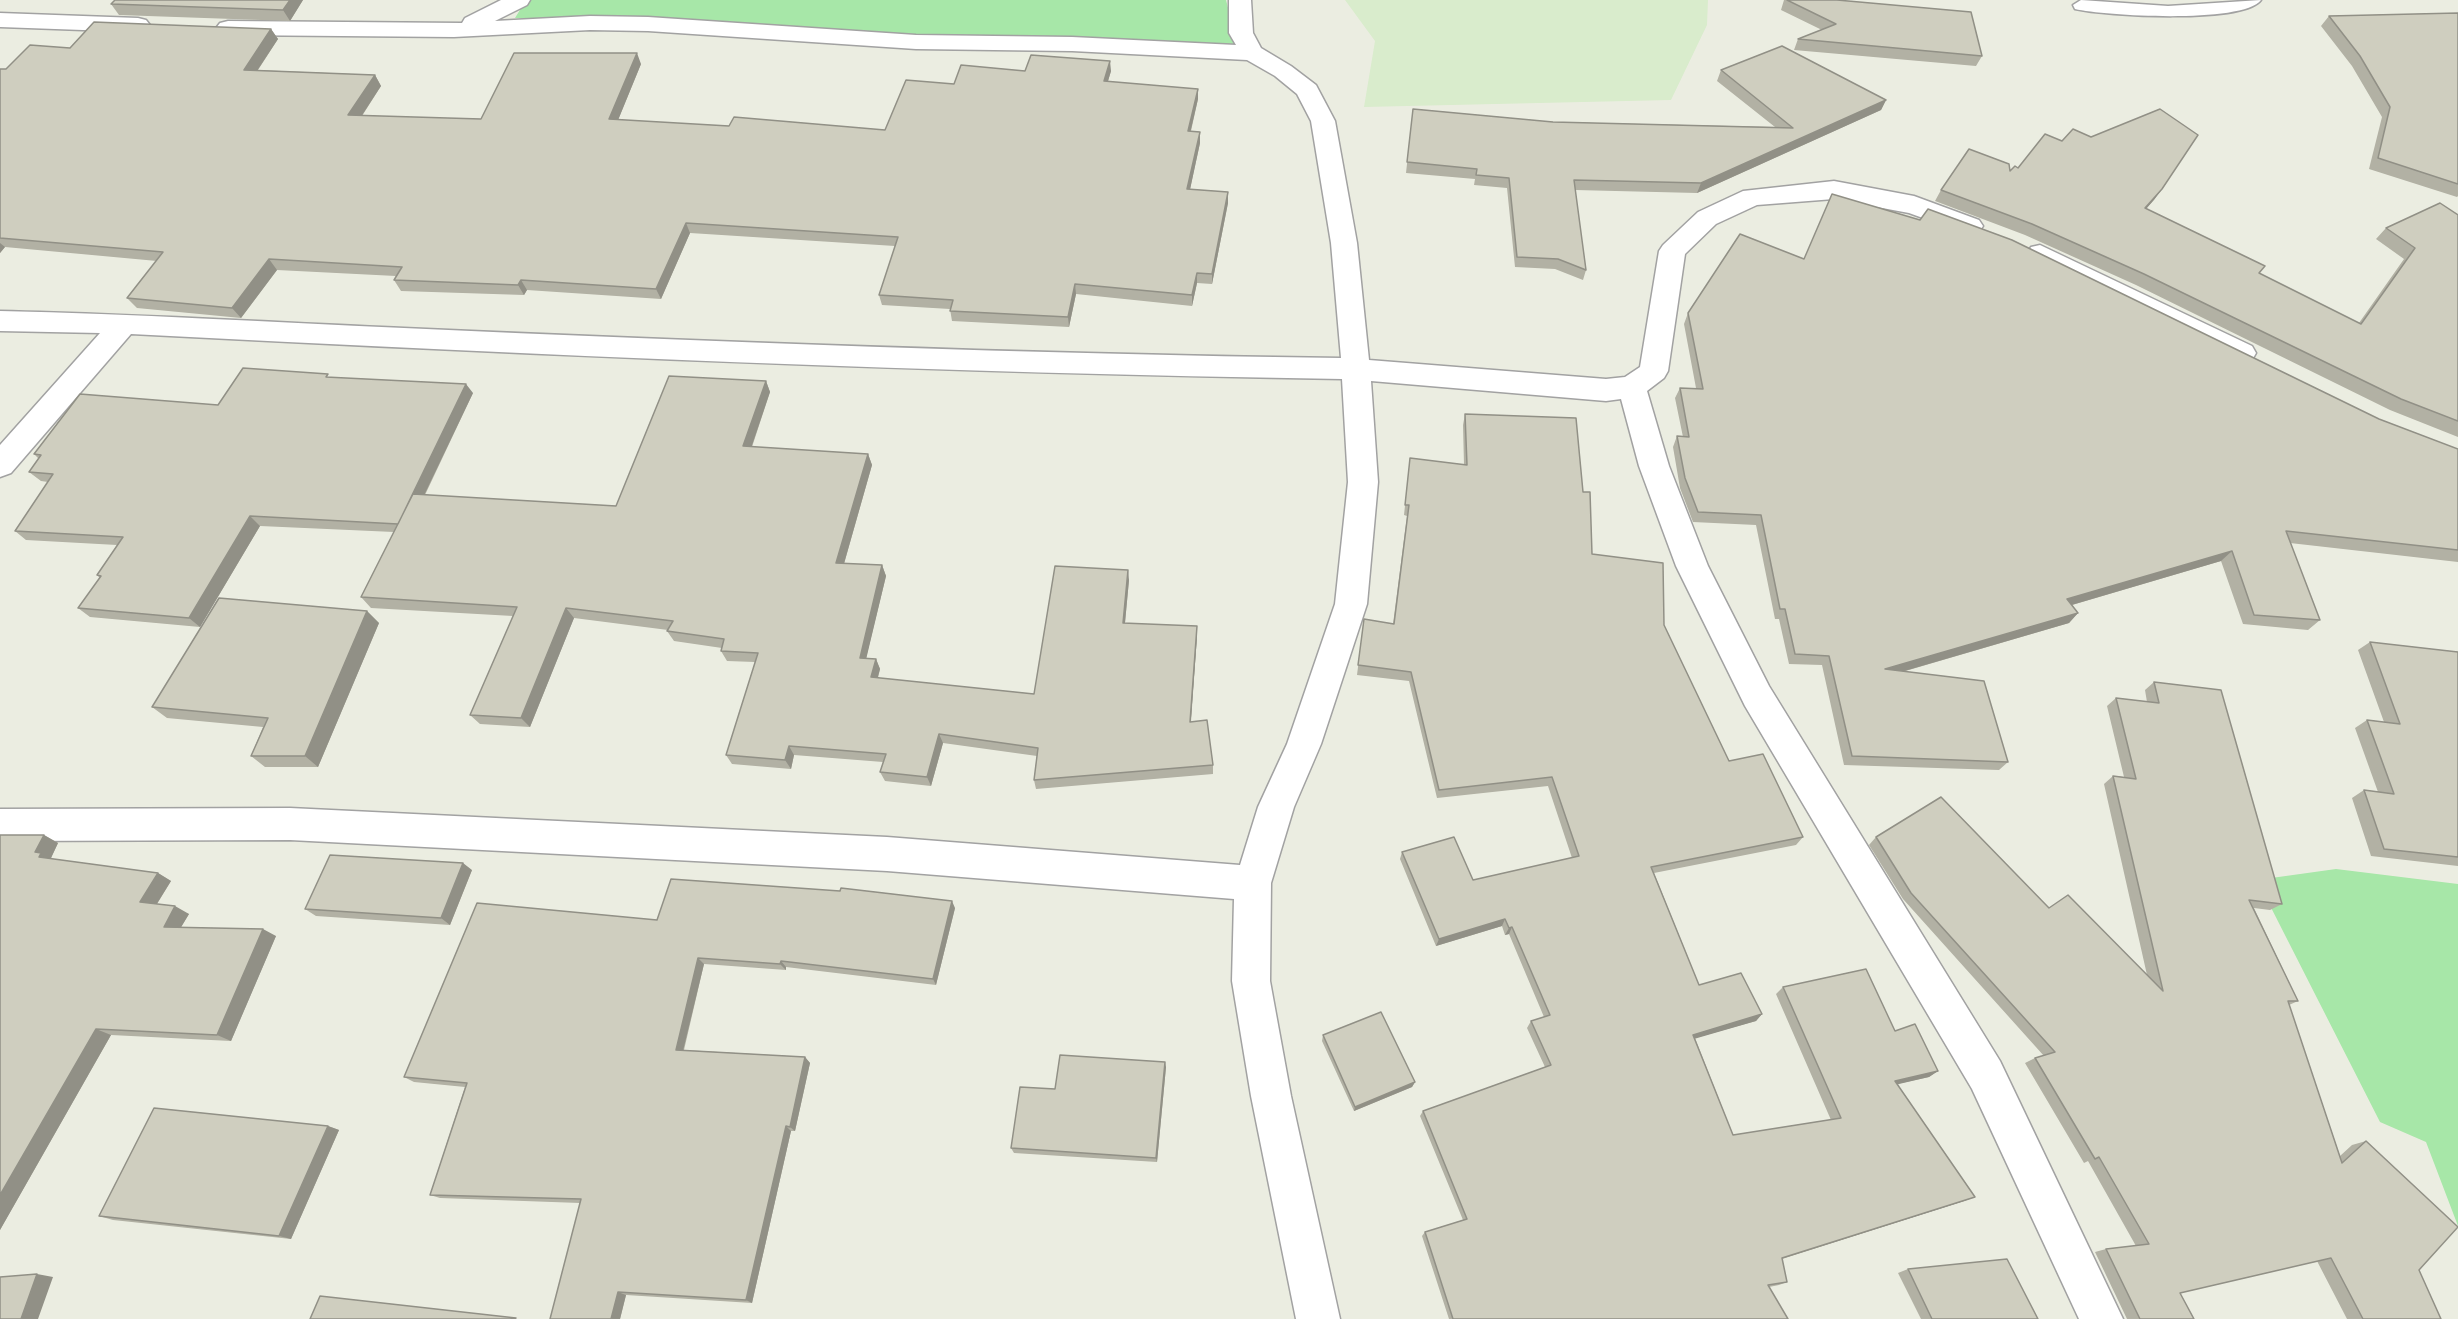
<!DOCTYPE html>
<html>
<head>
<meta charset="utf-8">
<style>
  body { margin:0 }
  canvas { display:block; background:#ebede1 }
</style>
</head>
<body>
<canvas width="2458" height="1319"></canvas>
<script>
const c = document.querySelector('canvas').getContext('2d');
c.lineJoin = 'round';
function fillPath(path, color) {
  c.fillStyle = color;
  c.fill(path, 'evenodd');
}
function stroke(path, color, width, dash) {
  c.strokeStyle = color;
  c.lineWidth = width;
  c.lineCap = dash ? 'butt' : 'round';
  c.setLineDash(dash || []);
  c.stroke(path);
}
fillPath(new Path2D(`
  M 1345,0 L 1708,0 L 1707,25 L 1671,100 L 1364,107 L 1375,41 Z`), '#d9eccc');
fillPath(new Path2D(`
  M 526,0 L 1226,0 L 1240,55 L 515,18 Z
  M 2336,869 L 2458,884 L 2458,1226 L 2426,1142 L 2380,1122 L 2257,880 Z`), '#a7e7a8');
const service = new Path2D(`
  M 2081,0 L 2168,6 L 2261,0 C 2243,24 2105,16 2075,9 L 2073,5 Z`);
const minor = new Path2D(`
  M 501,0 L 530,0 L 527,5 L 495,21 L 590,16 L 648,17 L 916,35 L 1072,37 L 1236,45 L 1229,33 L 1229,0 L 1251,0 L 1253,33 L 1261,48 L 1291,66 L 1316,85 L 1335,121 L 1357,243 L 1369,360 L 1606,379 L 1625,377 L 1640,367 L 1659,251 L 1663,245 L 1698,212 L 1743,191 L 1834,181 L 1914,196 L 1979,220 L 1983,226 L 1979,232 L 1970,235 L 1909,213 L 1834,199 L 1757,205 L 1716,224 L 1685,254 L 1668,371 L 1664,378 L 1647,391 L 1669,466 L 1708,566 L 1769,686 L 2000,1061 L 2123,1319 L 2079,1319 L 1972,1089 L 1745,706 L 1676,566 L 1639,466 L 1621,399 L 1606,401 L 1371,381 L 1378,482 L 1367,604 L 1321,744 L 1294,807 L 1271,883 L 1270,981 L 1291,1096 L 1340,1319 L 1296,1319 L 1251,1096 L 1232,981 L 1234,899 L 887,871 L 290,840 L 0,841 L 0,809 L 290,808 L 887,837 L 1240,865 L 1258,807 L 1287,744 L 1335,604 L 1348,482 L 1342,379 C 938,373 535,355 131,334 L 11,473 L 0,477 L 0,445 L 100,333 L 0,331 L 0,311 C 135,314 269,322 404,328 C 716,342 1028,354 1341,358 L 1331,243 L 1311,121 L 1297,94 L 1275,76 L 1247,60 L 1072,51 L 916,49 L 648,31 L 590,30 L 454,37 L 228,35 L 220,33 L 216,28 L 220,23 L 228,21 L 462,23 L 465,18 Z
  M 0,13 L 138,18 L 146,20 L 150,25 L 146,30 L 138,32 L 0,27 Z
  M 2040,245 L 2252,346 L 2256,353 L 2252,360 L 2242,363 L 2232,360 L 2031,261 L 2027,254 L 2031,247 Z`);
stroke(service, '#a2a2a2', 3);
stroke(minor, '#a2a2a2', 3);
fillPath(service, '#fff');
fillPath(minor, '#fff');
fillPath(new Path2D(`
  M 303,0 L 290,21 L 119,15 L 111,4 Z
  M 1784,0 L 1837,0 L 1982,56 L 1976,66 L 1794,50 L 1798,39 L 1822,30 L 1781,10 Z
  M 2458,13 L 2458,196 L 2457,197 L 2369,169 L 2382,117 L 2352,66 L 2321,26 L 2329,16 Z
  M 271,29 L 278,39 L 258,70 L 375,75 L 381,86 L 362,116 L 481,119 L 641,64 L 618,120 L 729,126 L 885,130 L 954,84 L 1025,71 L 1111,71 L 1108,81 L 1198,99 L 1191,131 L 1200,132 L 1200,143 L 1190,189 L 1228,203 L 1212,284 L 1197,283 L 1192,306 L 1076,294 L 1069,327 L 952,321 L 950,309 L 882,305 L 879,295 L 895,246 L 690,233 L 661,299 L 527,290 L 524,295 L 401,291 L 394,280 L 396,276 L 277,270 L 241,318 L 137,308 L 127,298 L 157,261 L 5,247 L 0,253 L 0,69 L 6,69 L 70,48 Z
  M 1721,70 L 1886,100 L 1881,110 L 1697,193 L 1575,190 L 1586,270 L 1583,280 L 1555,269 L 1515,267 L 1507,188 L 1474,185 L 1475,179 L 1406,173 L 1413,109 L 1553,122 L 1775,127 L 1717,81 Z
  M 2018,168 L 2162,189 L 2146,209 L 2259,273 L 2359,323 L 2404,259 L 2376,239 L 2386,228 L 2458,215 L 2458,437 L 2390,410 L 2136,285 L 2025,235 L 1935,201 L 1941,190 L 2010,171 Z
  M 1804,259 L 2379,419 L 2458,449 L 2458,562 L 2290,543 L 2320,620 L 2308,630 L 2243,624 L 2221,561 L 2072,605 L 2078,613 L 2069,623 L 1902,672 L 2008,762 L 1999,770 L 1844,765 L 1822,665 L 1789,664 L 1779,619 L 1775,619 L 1756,525 L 1693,522 L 1680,488 L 1673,447 L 1677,436 L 1683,437 L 1675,398 L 1680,388 L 1696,388 L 1684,324 L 1688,313 Z
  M 331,377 L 473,393 L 425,495 L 616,506 L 766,381 L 770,392 L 752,447 L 868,454 L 872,465 L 844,564 L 882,565 L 886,576 L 866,658 L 876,659 L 880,669 L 878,678 L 1034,694 L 1129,580 L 1125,623 L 1197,636 L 1191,722 L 1213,765 L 1213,774 L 1036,789 L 1034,780 L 1037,756 L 943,743 L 931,786 L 885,781 L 880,772 L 883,762 L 794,755 L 791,769 L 732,764 L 726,755 L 755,662 L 727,661 L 721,651 L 722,648 L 674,641 L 667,631 L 668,630 L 574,618 L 530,727 L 480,724 L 470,715 L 513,616 L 371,608 L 361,597 L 394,532 L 260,526 L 200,627 L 90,617 L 78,608 L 100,578 L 97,575 L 117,545 L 26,540 L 15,531 L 48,482 L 41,481 L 29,472 L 39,459 L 34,454 L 218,405 Z
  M 1465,414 L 1583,492 L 1592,554 L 1664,625 L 1729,761 L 1803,837 L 1796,845 L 1654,873 L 1699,985 L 1762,1014 L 1756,1021 L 1695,1038 L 1733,1135 L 1831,1120 L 1776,994 L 1783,987 L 1895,1031 L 1938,1071 L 1929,1077 L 1897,1084 L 1975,1197 L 1964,1201 L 1782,1259 L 1787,1282 L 1779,1285 L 1769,1287 L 1788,1319 L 1449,1319 L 1422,1236 L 1425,1232 L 1463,1220 L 1420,1116 L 1423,1111 L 1545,1067 L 1527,1028 L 1531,1021 L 1544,1017 L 1509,934 L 1505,935 L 1502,926 L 1436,946 L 1400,859 L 1402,852 L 1473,880 L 1572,858 L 1548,786 L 1437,798 L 1409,681 L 1357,675 L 1364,619 L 1393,624 L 1407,516 L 1404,515 L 1410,458 L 1464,465 L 1463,425 Z
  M 367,611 L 379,623 L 318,767 L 265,767 L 251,756 L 263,727 L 167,718 L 152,707 Z
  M 2370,642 L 2458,652 L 2458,866 L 2371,856 L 2352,798 L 2364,790 L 2378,792 L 2355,728 L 2367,720 L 2384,722 L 2358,650 Z
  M 2154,682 L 2282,904 L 2270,910 L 2254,908 L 2298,1001 L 2289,1005 L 2340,1156 L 2352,1145 L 2366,1141 L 2419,1270 L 2441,1319 L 2347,1319 L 2317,1261 L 2180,1293 L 2194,1319 L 2127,1319 L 2095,1252 L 2106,1249 L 2136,1246 L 2088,1161 L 2084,1163 L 2025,1063 L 2035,1058 L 2044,1056 L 1903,899 L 1869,845 L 1876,837 L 2049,908 L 2147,975 L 2104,784 L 2113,776 L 2124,777 L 2107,706 L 2116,698 L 2147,702 L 2145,690 Z
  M 0,835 L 44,835 L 58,843 L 51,858 L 52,859 L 158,873 L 171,881 L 157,904 L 189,914 L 181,927 L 276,936 L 231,1041 L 111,1035 L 0,1230 Z
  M 472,870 L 450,925 L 316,916 L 305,909 Z
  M 955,908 L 936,985 L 786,967 L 786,970 L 704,964 L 684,1050 L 805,1057 L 810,1063 L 795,1131 L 791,1131 L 752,1303 L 626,1295 L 620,1319 L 580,1203 L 440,1198 L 430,1195 L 465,1087 L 414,1082 L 404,1077 L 657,920 Z
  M 1323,1035 L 1415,1082 L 1412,1087 L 1354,1111 L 1322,1041 Z
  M 1166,1067 L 1157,1162 L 1014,1153 L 1011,1148 L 1055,1089 Z
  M 328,1126 L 339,1130 L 291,1239 L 113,1220 L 99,1216 Z
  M 1908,1269 L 2038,1319 L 1921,1319 L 1898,1273 Z`), '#b2b1a4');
fillPath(new Path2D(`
  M 290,0 L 303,0 L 290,21 L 283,10 Z
  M 271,29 L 278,39 L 251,80 L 244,70 Z
  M 637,53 L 641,64 L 614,130 L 609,119 Z
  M 1110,61 L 1111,71 L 1105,91 L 1104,81 Z
  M 375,75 L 381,86 L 355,126 L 348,115 Z
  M 1198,89 L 1198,99 L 1188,142 L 1188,131 Z
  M 1886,100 L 1881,110 L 1697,193 L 1701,183 Z
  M 1200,132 L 1200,143 L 1188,199 L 1187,189 Z
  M 2162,189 L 2154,200 L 2137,219 L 2145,208 Z
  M 1228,192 L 1228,203 L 1212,284 L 1212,274 Z
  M 686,223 L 690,233 L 661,299 L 656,289 Z
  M 0,243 L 5,247 L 0,253 Z
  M 269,259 L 277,270 L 241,318 L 232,308 Z
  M 1197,273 L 1197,283 L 1192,306 L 1192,295 Z
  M 521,280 L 527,290 L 524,295 L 518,285 Z
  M 1075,284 L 1076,294 L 1069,327 L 1068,317 Z
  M 766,381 L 770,392 L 748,457 L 743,446 Z
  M 466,384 L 473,393 L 406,533 L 398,524 Z
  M 868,454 L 872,465 L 841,574 L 836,563 Z
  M 250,516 L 260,526 L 200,627 L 189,618 Z
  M 2232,551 L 2221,561 L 2058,609 L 2067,599 Z
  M 882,565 L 886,576 L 864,668 L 860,658 Z
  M 1128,570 L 1129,580 L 1124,633 L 1123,623 Z
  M 566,608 L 574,618 L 530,727 L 521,718 Z
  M 367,611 L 379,623 L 318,767 L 305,756 Z
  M 2078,613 L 2069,623 L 1877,679 L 1885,669 Z
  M 1197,626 L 1197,636 L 1190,731 L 1190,722 Z
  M 876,659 L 880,669 L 875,687 L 871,677 Z
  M 939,734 L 943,743 L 931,786 L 927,777 Z
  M 789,746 L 794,755 L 791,769 L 785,760 Z
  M 44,835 L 58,843 L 51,858 L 56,861 L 39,857 L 35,852 Z
  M 463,863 L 472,870 L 450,925 L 441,918 Z
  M 158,873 L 171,881 L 153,910 L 140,902 Z
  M 952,901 L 955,908 L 936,985 L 933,979 Z
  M 175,906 L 189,914 L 177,934 L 164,927 Z
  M 1505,919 L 1502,926 L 1436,946 L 1439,939 Z
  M 1512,927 L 1509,934 L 1505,935 L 1509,928 Z
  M 263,929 L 276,936 L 231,1041 L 217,1035 Z
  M 698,958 L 704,964 L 682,1055 L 676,1050 Z
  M 781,961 L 786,967 L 786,970 L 780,964 Z
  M 1762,1014 L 1756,1021 L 1687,1041 L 1693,1035 Z
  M 96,1029 L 111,1035 L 0,1230 L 0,1195 Z
  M 805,1057 L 810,1063 L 795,1131 L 790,1127 Z
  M 1165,1062 L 1166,1067 L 1157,1162 L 1156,1158 Z
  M 1938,1071 L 1929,1077 L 1886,1087 L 1895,1081 Z
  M 1415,1082 L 1412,1087 L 1354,1111 L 1355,1107 Z
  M 328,1126 L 339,1130 L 291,1239 L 279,1236 Z
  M 786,1126 L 791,1131 L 752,1303 L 746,1300 Z
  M 1975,1197 L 1964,1201 L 1774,1261 L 1782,1258 Z
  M 37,1274 L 53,1277 L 38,1319 L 21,1319 Z
  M 618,1292 L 626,1295 L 620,1319 L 611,1319 Z`), '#919086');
const building = new Path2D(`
  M 115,0 L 290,0 L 283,10 L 111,4 Z
  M 1787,0 L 1837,0 L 1971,12 L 1982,56 L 1798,39 L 1836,24 Z
  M 2458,13 L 2458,184 L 2378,158 L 2390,107 L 2360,56 L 2329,16 Z
  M 94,22 L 271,29 L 244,70 L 375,75 L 348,115 L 481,119 L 514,53 L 637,53 L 609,119 L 729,126 L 734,117 L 885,130 L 906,80 L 954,84 L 961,65 L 1025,71 L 1031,55 L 1110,61 L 1104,81 L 1198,89 L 1188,131 L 1200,132 L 1187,189 L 1228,192 L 1212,274 L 1197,273 L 1192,295 L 1075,284 L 1068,317 L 950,311 L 953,300 L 879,295 L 898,237 L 686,223 L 656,289 L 521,280 L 518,285 L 394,280 L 402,267 L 269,259 L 232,308 L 127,298 L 163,252 L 0,238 L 0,69 L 6,69 L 30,45 L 70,48 Z
  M 1782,46 L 1886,100 L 1701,183 L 1574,180 L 1586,270 L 1558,259 L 1517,257 L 1509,178 L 1476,175 L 1477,169 L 1407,162 L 1413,109 L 1553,122 L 1793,128 L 1721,70 Z
  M 2160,109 L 2198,135 L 2162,189 L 2145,208 L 2265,266 L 2259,273 L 2361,324 L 2415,248 L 2386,228 L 2440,203 L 2458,215 L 2458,421 L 2401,399 L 2144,274 L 2032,224 L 1941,190 L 1969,149 L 2009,164 L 2010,171 L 2015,166 L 2018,168 L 2045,134 L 2062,141 L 2073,129 L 2091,137 Z
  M 1832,194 L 1920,220 L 1928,209 L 2012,240 L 2379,419 L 2458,449 L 2458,550 L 2286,531 L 2320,620 L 2254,615 L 2232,551 L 2067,599 L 2078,613 L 1885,669 L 1984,681 L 2008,762 L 1852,756 L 1829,656 L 1795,654 L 1785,609 L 1780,609 L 1761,515 L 1698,512 L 1685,478 L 1677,436 L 1689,437 L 1680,388 L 1703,389 L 1688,313 L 1740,234 L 1804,259 Z
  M 243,368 L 328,374 L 326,377 L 466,384 L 398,524 L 250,516 L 189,618 L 78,608 L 101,576 L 97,575 L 123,537 L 15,531 L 53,474 L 29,472 L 41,455 L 34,454 L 80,394 L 218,405 Z
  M 669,376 L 766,381 L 743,446 L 868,454 L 836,563 L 882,565 L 860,658 L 876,659 L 871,677 L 1034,694 L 1055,566 L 1128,570 L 1123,623 L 1197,626 L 1190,722 L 1207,720 L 1213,765 L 1034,780 L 1038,748 L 939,734 L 927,777 L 880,772 L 886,754 L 789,746 L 785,760 L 726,755 L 758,653 L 721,651 L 724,639 L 667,631 L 673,621 L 566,608 L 521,718 L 470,715 L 517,607 L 361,597 L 413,494 L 616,506 Z
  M 1465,414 L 1576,418 L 1583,492 L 1590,492 L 1592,554 L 1663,563 L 1664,625 L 1729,761 L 1763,754 L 1803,837 L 1651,867 L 1699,985 L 1741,973 L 1762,1014 L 1693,1035 L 1733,1135 L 1841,1118 L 1783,987 L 1866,969 L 1895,1031 L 1915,1024 L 1938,1071 L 1895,1081 L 1975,1197 L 1782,1258 L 1787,1282 L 1768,1285 L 1788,1319 L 1453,1319 L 1425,1232 L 1467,1219 L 1423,1111 L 1551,1065 L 1531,1021 L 1550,1015 L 1512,927 L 1509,928 L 1505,919 L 1439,939 L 1402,852 L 1454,837 L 1473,880 L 1579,856 L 1552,777 L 1439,790 L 1411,672 L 1358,665 L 1364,619 L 1394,624 L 1409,505 L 1405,505 L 1410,458 L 1467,465 Z
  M 219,598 L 367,611 L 305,756 L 251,756 L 268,718 L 152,707 Z
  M 2370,642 L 2458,652 L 2458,857 L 2384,849 L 2364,790 L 2394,794 L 2367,720 L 2400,724 Z
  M 2154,682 L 2221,690 L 2282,904 L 2249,900 L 2298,1001 L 2288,1001 L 2342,1163 L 2366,1141 L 2458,1227 L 2419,1270 L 2441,1319 L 2363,1319 L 2331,1258 L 2180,1293 L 2194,1319 L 2140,1319 L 2106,1249 L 2149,1244 L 2099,1157 L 2095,1159 L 2035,1058 L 2055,1052 L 1911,893 L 1876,837 L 1941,797 L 2049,908 L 2068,895 L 2163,991 L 2113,776 L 2136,779 L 2116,698 L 2159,703 Z
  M 0,835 L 44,835 L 35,852 L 41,853 L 39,857 L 158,873 L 140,902 L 175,906 L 164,927 L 263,929 L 217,1035 L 96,1029 L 0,1195 Z
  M 330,855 L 463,863 L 441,918 L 305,909 Z
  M 671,879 L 840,891 L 841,888 L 952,901 L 933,979 L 781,961 L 780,964 L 698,958 L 676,1050 L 805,1057 L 790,1127 L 786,1126 L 746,1300 L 618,1292 L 611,1319 L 550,1319 L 581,1199 L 430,1195 L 467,1083 L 404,1077 L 477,903 L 657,920 Z
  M 1381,1012 L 1415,1082 L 1355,1107 L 1323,1035 Z
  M 1060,1055 L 1165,1062 L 1156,1158 L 1011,1148 L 1020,1087 L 1055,1089 Z
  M 154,1108 L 328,1126 L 279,1236 L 99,1216 Z
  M 2007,1259 L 2038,1319 L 1932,1319 L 1908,1269 Z
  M 37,1274 L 21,1319 L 0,1319 L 0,1277 Z
  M 320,1296 L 516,1318 L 515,1319 L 310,1319 Z`);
fillPath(building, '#cfcebf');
stroke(building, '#919086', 1.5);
</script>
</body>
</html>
